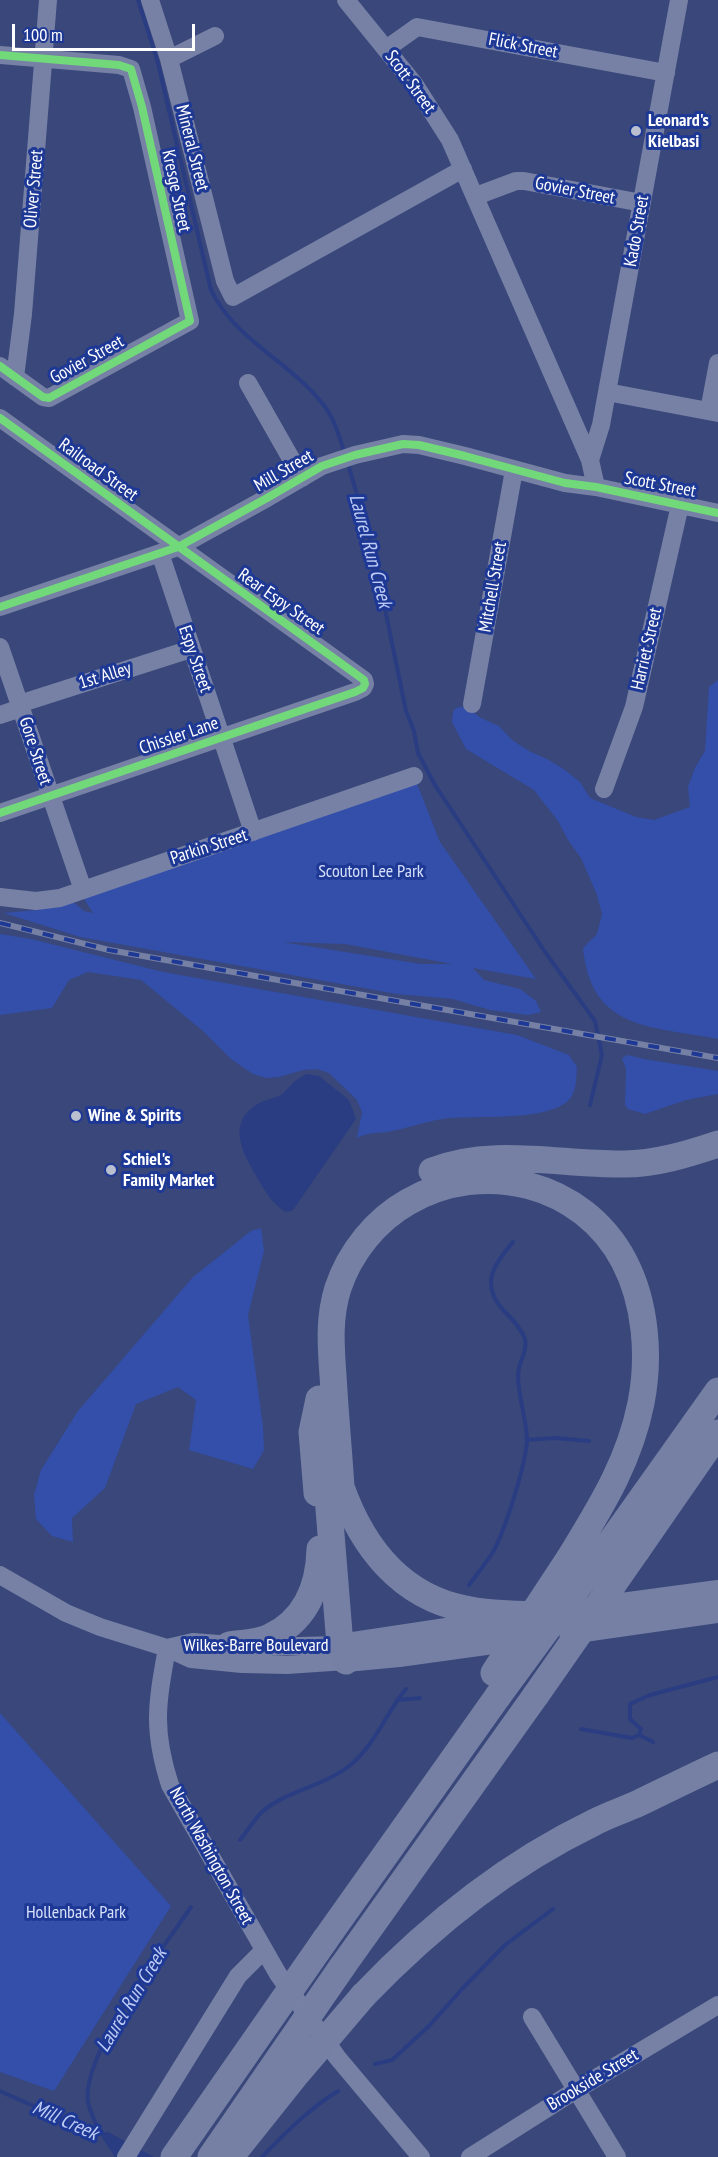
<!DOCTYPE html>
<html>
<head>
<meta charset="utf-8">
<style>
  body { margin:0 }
  #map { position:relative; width:718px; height:2157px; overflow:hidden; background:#39477a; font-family:"PT Sans Narrow",sans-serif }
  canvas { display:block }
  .scale { position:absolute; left:12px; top:24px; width:183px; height:27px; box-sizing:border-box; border:3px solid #fff; border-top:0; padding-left:8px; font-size:18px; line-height:21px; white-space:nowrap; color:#fff; -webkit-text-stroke:4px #1e3895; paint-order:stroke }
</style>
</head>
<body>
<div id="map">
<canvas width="718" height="2157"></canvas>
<div class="scale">100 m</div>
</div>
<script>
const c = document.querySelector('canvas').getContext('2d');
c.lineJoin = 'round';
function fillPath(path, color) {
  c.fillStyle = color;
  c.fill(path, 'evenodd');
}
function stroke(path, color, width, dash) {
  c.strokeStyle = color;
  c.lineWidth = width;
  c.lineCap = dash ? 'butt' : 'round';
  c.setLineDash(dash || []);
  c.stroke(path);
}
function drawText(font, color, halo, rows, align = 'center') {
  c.font = font + ' "PT Sans Narrow",sans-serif';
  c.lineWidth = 6;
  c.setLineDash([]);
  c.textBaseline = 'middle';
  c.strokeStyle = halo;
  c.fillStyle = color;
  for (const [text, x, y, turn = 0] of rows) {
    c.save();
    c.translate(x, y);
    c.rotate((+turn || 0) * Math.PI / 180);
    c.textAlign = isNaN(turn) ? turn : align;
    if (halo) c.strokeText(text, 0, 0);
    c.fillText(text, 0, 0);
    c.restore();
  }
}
fillPath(new Path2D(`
  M 718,680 L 718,1039 C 652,1026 591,1031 583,948 L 597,934 L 602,914 L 597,895 L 581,858 L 568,840 L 558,821 L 534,790 L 466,749 L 452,722 L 453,712 L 456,708 L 461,707 L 467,708 L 481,718 L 499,726 L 512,740 L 529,751 L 549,760 L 565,770 L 580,782 L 590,798 L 636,817 L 654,820 L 690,807 L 688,787 L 695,768 L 705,751 L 709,687 Z
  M 414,776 L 440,842 L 536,979 L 473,968 L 484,980 L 520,989 L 536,1001 L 541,1012 L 528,1015 L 490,1010 L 453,999 L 397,994 L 80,937 L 4,913 L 37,910 L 72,901 L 84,911 L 93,913 L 83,897 ZM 282,942 L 345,944 L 452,964 L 421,964 Z
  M 0,934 L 31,939 L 163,972 L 517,1035 L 569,1055 L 577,1067 C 576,1080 577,1096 564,1104 C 539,1120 480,1116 450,1118 C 430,1120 412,1127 392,1131 C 378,1134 370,1131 357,1138 L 362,1112 L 357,1100 L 329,1073 L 317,1069 L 303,1070 L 279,1077 L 266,1078 L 253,1074 L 231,1059 L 203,1031 L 141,980 L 88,972 L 69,980 L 52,1008 L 0,1015 Z
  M 628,1055 L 644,1059 L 718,1071 L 718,1094 L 686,1100 L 645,1114 L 628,1109 L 625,1105 L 626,1069 L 622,1058 Z
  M 261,1228 L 264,1251 L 248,1315 L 263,1427 L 264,1450 L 253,1469 L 189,1450 L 196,1400 L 178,1387 L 136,1404 L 105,1488 L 72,1518 L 73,1542 L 52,1536 L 36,1519 L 34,1495 L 41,1470 L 78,1411 L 193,1277 L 251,1231 Z
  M 0,1713 L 171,1906 L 54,2091 L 0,2072 Z`), '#334faa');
fillPath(new Path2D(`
  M 306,1074 L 319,1076 L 349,1100 L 356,1119 L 293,1210 L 286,1212 C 271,1204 262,1186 254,1172 C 240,1148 228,1121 259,1103 C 266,1100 274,1098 281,1095 C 286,1092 287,1088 291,1085 C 295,1080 301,1077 306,1074 Z
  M 108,2132 L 154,2157 L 115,2157 L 99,2133 Z`), '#2a3d82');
stroke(new Path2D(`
  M 138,0 L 157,59 L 211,290 C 235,340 289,361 322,403 C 334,417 339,436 345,454
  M 348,464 L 372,546 L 406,711 L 414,731 L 418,753 L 435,785 L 545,952 L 595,1021 L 602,1055 L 590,1105
  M 527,1440 L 554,1438 L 589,1441
  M 469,1585 C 477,1574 486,1563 493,1552 C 505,1530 527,1462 527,1438 C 526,1417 518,1396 518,1375 C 518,1363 528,1351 525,1339 C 521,1328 511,1318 503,1310 C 479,1283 495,1264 513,1242
  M 397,1700 L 420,1698
  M 581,1729 L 632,1738 L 639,1735 L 641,1729 L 630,1719 L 630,1704 L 650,1695 L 718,1677
  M 639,1735 L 653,1742
  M 240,1840 C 248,1831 254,1819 263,1811 C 287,1791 320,1787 345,1769 C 374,1749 384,1715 406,1689
  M 375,2064 L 392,2060 L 429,2026 L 463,1988 L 505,1945 L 553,1909
  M 0,2091 L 63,2119 L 85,2133 L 99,2133
  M 99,2133 C 96,2123 90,2112 88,2102 C 81,2055 163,1948 191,1907
  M 262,2157 C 286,2132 309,2109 338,2091`), '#2a3d82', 4);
stroke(new Path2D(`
  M 150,0 L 169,59 L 225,281 L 233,297 L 463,169
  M 346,0 L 415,85 L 450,140 L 590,460 L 596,487
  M 386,49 L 417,27 L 666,73
  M 0,55 L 119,65 L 131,69 L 142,107 L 190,321 L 49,398 L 43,397 L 0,366
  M 169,59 L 215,36
  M 476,196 L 516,181 L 524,181 L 642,203
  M 15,377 L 23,314 L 48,0
  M 248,383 L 302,478
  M 607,392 L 718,413
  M 709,411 L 718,363
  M 0,418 L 335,659 L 364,680 L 365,684 L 363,688 L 355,692 L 0,813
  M 590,460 L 601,425 L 607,392 L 679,0
  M 160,553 L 253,832
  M 0,607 L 178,547 L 267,498 L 322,466 L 355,455 L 403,444 L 419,445 L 465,456 L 565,483 L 596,487 L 718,513
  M 0,647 L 83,890
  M 19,704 L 191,649
  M 472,704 L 514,470
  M 0,715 L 21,708
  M 604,789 L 634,707 L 680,505
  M 0,897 L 36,901 L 60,898 L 414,776
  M 0,1575 L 66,1613 L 100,1627 L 167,1648 L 191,1659 L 242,1664 L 287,1665 L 346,1661
  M 167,1648 C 157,1704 152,1729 170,1785 L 278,1974 L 337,2057 L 421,2157
  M 167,1648 L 193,1642 L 258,1647 L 340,1645
  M 532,2017 L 617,2157
  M 126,2157 L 238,1976 L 264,1950
  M 470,2157 L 576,2090 L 718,2005`), '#7781a5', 18);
stroke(new Path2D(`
  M 547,1614 L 718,1591
  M 570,1633 L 718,1612
  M 340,1645 L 506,1620
  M 346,1661 L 399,1656 L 529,1638`), '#7580a4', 22);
stroke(new Path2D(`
  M 432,1171 C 492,1147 561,1165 624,1164 C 656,1164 688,1154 718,1144
  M 326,1472 L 340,1645 L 346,1661
  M 317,1493 L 312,1432 L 319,1399
  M 637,1550 L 718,1433
  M 600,1557 L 718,1391
  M 543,1615 C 517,1614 490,1615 465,1609 C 400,1596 362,1546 341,1487 C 339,1455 336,1423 334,1391 C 332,1356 327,1322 338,1288 C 350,1252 376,1220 408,1202 C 484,1158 583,1183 624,1261 C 646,1303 650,1357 641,1403 C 629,1463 600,1508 569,1559
  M 229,1645 C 243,1643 258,1643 270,1637 C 306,1620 319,1587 320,1549
  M 325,1940 L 498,1696
  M 342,1967 L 536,1695
  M 363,1996 C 429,1927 506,1865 593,1823 C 608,1815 624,1810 639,1803 C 666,1790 692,1777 718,1765`), '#7680a4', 27);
const rail = new Path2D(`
  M 0,923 L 109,950 L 718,1058`);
stroke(rail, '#7680a4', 6);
stroke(rail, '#1e3895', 4, [11]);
stroke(new Path2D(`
  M 494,1673 L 569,1559
  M 536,1695 L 637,1550
  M 498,1696 L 600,1557
  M 235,2151 L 294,2077 L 363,1996
  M 174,2157 L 325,1940
  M 211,2157 L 342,1967`), '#7680a4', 27);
stroke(new Path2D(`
  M 0,55 L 119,65 L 131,69 L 142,107 L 190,321 L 49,398 L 43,397 L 0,366
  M 0,418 L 335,659 L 364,680 L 365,684 L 363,688 L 355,692 L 0,813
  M 0,607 L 178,547 L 267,498 L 322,466 L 355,455 L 403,444 L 419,445 L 465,456 L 565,483 L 596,487 L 718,513`), '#71d979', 8);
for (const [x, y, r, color] of [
  [636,131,6,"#babfd0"],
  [76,1116,6,"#babfd0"],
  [111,1170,6,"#babfd0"]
]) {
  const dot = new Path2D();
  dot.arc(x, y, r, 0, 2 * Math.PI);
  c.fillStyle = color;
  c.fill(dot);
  stroke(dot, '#1e3895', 2);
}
drawText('18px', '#fff', '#1e3895', [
  ["Flick Street",523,46,11],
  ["Scott Street",410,82,54],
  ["Mineral Street",192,148,76],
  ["Oliver Street",34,189,-85],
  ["Kresge Street",176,191,78],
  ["Govier Street",575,191,11],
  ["Kado Street",637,231,-80],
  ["Govier Street",87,360,-29],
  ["Railroad Street",98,470,36],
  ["Mill Street",284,471,-30],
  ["Scott Street",660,485,11],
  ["Mitchell Street",493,587,-80],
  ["Rear Espy Street",281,602,35],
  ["Harriet Street",647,649,-77],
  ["Espy Street",195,659,71],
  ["1st Alley",105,676,-17],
  ["Chissler Lane",179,736,-19],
  ["Gore Street",35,751,72],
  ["Parkin Street",209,847,-18],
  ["Wilkes-Barre Boulevard",256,1646],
  ["North Washington Street",211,1856,61],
  ["Brookside Street",593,2080,-31]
]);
drawText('bold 18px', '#fff', '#1e3895', [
  ["Leonard's",648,121],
  ["Kielbasi",648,142],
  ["Wine & Spirits",88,1116],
  ["Schiel's",123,1160],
  ["Family Market",123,1181]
], 'left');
drawText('18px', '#d7e0fa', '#1e3895', [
  ["Scouton Lee Park",371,872],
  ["Hollenback Park",76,1913]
]);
drawText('italic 20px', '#bdcbf5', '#1e3895', [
  ["Laurel Run Creek",370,551,75],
  ["Laurel Run Creek",132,2000,-59],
  ["Mill Creek",65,2121,24]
]);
</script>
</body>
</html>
